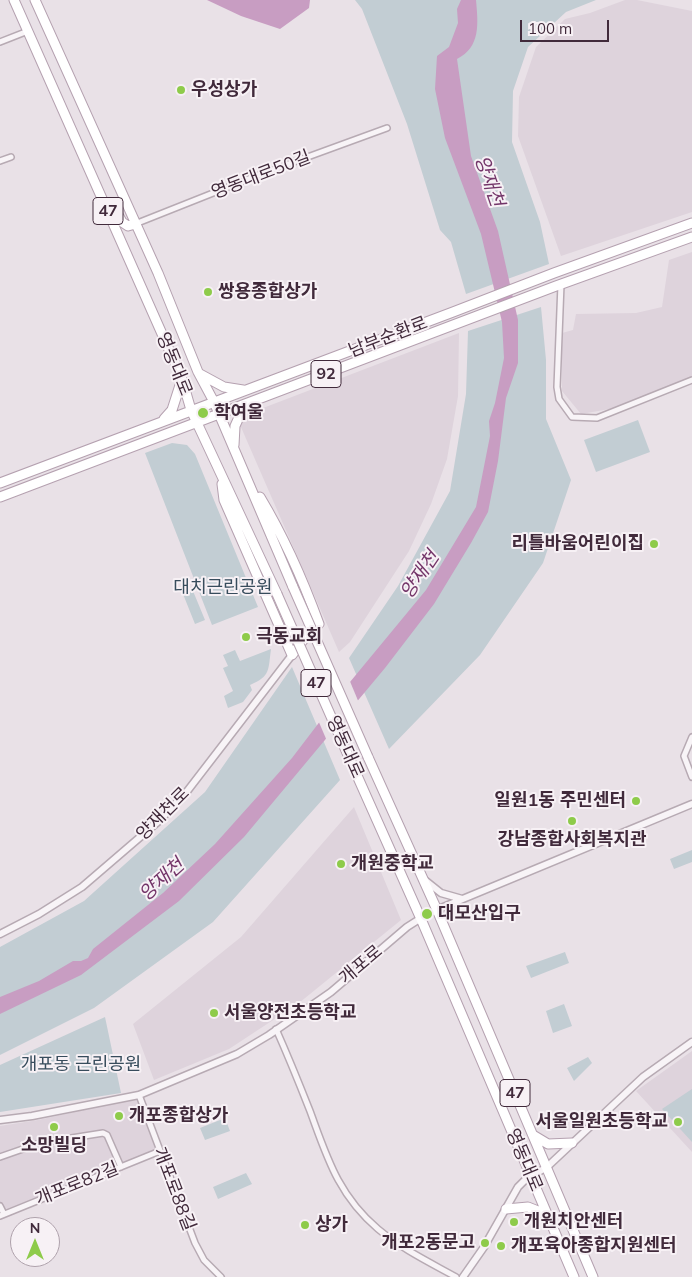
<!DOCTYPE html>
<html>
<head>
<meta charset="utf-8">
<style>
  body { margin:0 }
  #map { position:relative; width:692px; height:1277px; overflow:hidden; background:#e9e1e7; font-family:Mulish,sans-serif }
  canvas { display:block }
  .north { position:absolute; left:10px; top:1217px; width:50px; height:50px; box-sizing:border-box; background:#f7f1f5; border:1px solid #aea1ab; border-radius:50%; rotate:0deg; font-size:14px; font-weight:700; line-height:20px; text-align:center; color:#412a3b }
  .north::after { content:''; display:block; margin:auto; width:18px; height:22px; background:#8ecb4a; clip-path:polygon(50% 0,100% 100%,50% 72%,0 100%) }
  .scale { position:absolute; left:520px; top:20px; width:89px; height:22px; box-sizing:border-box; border:2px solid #412a3b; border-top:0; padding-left:6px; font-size:15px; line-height:18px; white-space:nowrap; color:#412a3b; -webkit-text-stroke:4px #f7f1f5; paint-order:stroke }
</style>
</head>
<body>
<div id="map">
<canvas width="692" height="1277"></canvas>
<div class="north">N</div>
<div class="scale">100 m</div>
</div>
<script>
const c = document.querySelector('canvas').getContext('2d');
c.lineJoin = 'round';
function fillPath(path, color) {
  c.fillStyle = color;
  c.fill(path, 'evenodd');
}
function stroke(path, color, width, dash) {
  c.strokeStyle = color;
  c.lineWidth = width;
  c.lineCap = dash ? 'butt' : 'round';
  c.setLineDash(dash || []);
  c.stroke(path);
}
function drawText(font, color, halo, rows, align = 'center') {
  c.font = font + ' Mulish,"Noto Sans KR",sans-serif';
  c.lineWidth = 4;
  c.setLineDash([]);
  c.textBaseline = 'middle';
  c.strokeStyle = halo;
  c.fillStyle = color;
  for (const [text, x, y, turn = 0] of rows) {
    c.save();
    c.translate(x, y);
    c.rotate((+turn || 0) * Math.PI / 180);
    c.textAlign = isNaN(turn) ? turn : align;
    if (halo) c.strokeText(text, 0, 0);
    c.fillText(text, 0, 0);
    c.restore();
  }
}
fillPath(new Path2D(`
  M 625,0 L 637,0 L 692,11 L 692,212 L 561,256 L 518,136 L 519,97 L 536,47 L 565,19 L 590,13 Z
  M 692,252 L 692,382 L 644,403 L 581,414 L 562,391 L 562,333 L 573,330 L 576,314 L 636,313 L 662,307 L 669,260 Z
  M 459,333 L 458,396 L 447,459 L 431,504 L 409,551 L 350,642 L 339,652 L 237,418 Z
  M 354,807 L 401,920 L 299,1003 L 229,1049 L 154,1080 L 133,1024 L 241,937 Z
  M 692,1051 L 692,1152 L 636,1091 Z
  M 138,1098 L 158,1151 L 0,1215 L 0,1126 L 38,1120 Z`), '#ded3dc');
fillPath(new Path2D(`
  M 355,0 L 596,0 L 566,12 L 528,47 L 513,91 L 512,142 L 540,222 L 549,264 L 466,294 L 451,242 L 440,230 L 407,124 L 362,9 Z
  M 541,307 L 546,360 L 546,419 L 571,480 L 543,563 L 480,655 L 389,749 L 349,658 L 398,586 L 450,491 L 466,394 L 468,331 Z
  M 638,420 L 650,452 L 596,472 L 584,440 Z
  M 172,443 L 187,445 L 195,454 L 258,607 L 212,625 L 145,453 Z
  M 193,591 L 205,620 L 195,624 L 183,594 Z
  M 271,649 C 268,670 271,676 250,685 L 252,690 L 243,702 L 228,708 L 224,696 L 233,691 L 223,668 L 228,666 L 223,655 L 235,650 L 240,661 Z
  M 292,667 L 340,780 L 213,922 L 94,1008 L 0,1055 L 0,947 L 84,901 L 205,792 Z
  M 692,850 L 692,862 L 674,869 L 670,859 Z
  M 565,952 L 569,963 L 531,978 L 526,966 Z
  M 564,1004 L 572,1026 L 553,1033 L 546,1011 Z
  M 105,1017 L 121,1093 L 0,1112 L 0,1065 Z
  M 588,1057 L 592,1063 L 574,1081 L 567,1068 Z
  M 692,1089 L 692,1142 L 662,1109 Z
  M 225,1118 L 230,1131 L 205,1140 L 200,1128 Z
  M 246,1173 L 252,1184 L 218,1199 L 213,1187 Z`), '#c2cdd3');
fillPath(new Path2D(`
  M 207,0 L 310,0 L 309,8 L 280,29 L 241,16 Z
  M 461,0 L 476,0 C 478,23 481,47 457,59 L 471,156 L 498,231 L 518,320 L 518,363 L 506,398 L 498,461 L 488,512 L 471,543 L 434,604 L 385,668 L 244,837 L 179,901 L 81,975 L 0,1014 L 0,997 L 39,981 L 73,961 L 81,961 L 88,958 L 93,949 L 163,893 L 215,844 L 292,758 L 350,682 L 426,590 L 476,507 L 490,436 L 489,421 L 495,403 L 504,358 L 502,322 L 481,234 L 445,138 L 435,89 L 437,56 L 449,47 L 458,23 L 457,9 Z`), '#c89dc2');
fillPath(new Path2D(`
  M 349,679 L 359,703 L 327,741 L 318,720 Z`), '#e9e1e7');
const minor = new Path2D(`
  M 0,42 L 28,31
  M 0,161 L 11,157
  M 135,224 L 261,174 L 387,128
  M 561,284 L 557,387 L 559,399 L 572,417 L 597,418 L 692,380
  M 692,737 L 684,756 L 692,777
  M 276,1029 C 288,1056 299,1083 310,1111 C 327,1157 338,1195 378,1229 C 402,1249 429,1262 456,1277
  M 139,1095 L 195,1243 L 204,1260 L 221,1277
  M 0,1157 L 40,1143 L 103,1133 L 107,1135 L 121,1167
  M 0,1206 L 4,1214
  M 0,1216 L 160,1151`);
const tertiary = new Path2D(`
  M 426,881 L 441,893 L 462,899
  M 0,934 L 39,914 L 82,887 L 160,820 L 185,794 L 292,655
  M 0,1120 L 32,1116 L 139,1095 L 237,1054 L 269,1035 L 331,992 L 407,927 L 429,913 L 692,804
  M 463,1277 L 484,1247 L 518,1187 L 525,1180 L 547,1167 L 643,1077 L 692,1042`);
const primary = new Path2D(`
  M 14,0 L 182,379 L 191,410 L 277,594
  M 35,0 L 158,273 L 198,372 L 214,402 L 293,587
  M 106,208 L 117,213 L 122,222 L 128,226 L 135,224
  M 200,374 L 224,387 L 243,390
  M 164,419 L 172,410 L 182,379
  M 234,445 L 235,426 L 245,404
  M 0,483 L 453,312 L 554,273 L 692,223
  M 222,484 L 224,500 L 292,655 L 310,631 L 319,624 C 303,580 284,537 260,497
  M 0,497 L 556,286 L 692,237
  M 368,757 L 437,910 L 593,1277
  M 355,771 L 421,919 L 574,1277
  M 533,1135 L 548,1144 L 572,1143
  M 506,1209 L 528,1207 L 548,1215`);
stroke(minor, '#b7aab3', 8);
stroke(tertiary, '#b7aab3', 9);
stroke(primary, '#b5a1b0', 11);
stroke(minor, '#f8f4f7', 5);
stroke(tertiary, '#f8f4f7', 6);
stroke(primary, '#fff', 9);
const primaryBridge = new Path2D(`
  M 293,587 L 368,757
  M 277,594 L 355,771`);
stroke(primaryBridge, '#b5a1b0', 11, []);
stroke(primaryBridge, '#fff', 9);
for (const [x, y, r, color] of [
  [181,90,5,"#8ecb4a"],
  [208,292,5,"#8ecb4a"],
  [203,413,6,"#8ecb4a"],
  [654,544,5,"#8ecb4a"],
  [246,637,5,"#8ecb4a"],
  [636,801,5,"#8ecb4a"],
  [572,821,5,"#8ecb4a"],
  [341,864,5,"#8ecb4a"],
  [427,914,6,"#8ecb4a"],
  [214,1013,5,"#8ecb4a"],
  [119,1116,5,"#8ecb4a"],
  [678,1122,5,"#8ecb4a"],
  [54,1127,5,"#8ecb4a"],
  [514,1222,5,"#8ecb4a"],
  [305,1225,5,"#8ecb4a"],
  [485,1243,5,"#8ecb4a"],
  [501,1246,5,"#8ecb4a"]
]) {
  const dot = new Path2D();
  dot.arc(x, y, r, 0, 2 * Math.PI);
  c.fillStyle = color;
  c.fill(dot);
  stroke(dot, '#f7f1f5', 2);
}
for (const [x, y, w] of [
  [108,211,30],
  [326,374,30],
  [316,683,30],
  [515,1093,30]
]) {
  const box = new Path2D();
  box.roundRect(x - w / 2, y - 13.5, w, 27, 4);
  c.fillStyle = '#f7f1f5';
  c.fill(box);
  stroke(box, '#412a3b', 1);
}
drawText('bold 16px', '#412a3b', null, [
  ["47",108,211],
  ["92",326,374],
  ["47",316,683],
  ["47",515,1093]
]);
drawText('bold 18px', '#412a3b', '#f7f1f5', [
  ["우성상가",191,90],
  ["쌍용종합상가",218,292],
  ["학여울",214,413],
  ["리틀바움어린이집",644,544,"right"],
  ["극동교회",256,637],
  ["일원1동 주민센터",626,801,"right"],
  ["강남종합사회복지관",572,840,"center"],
  ["개원중학교",351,864],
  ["대모산입구",438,914],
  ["서울양전초등학교",224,1013],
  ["개포종합상가",129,1116],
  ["서울일원초등학교",668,1122,"right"],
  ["소망빌딩",54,1146,"center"],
  ["개원치안센터",524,1222],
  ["상가",315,1225],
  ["개포2동문고",475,1243,"right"],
  ["개포육아종합지원센터",511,1246]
], 'left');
drawText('18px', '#412a3b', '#f7f1f5', [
  ["영동대로50길",261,175,-21],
  ["남부순환로",388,337,-21],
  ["영동대로",174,364,68],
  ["영동대로",345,747,66],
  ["양재천로",163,814,-45],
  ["개포로",361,965,-40],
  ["영동대로",524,1160,67],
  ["개포로82길",77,1184,-22],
  ["개포로88길",174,1189,69]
]);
drawText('18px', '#374c5c', '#f7f1f5', [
  ["대치근린공원",223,588],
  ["개포동 근린공원",81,1065]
]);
drawText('italic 19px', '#733569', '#f7f1f5', [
  ["양재천",489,181,71],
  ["양재천",420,575,-56],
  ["양재천",162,880,-42]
]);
</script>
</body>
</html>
